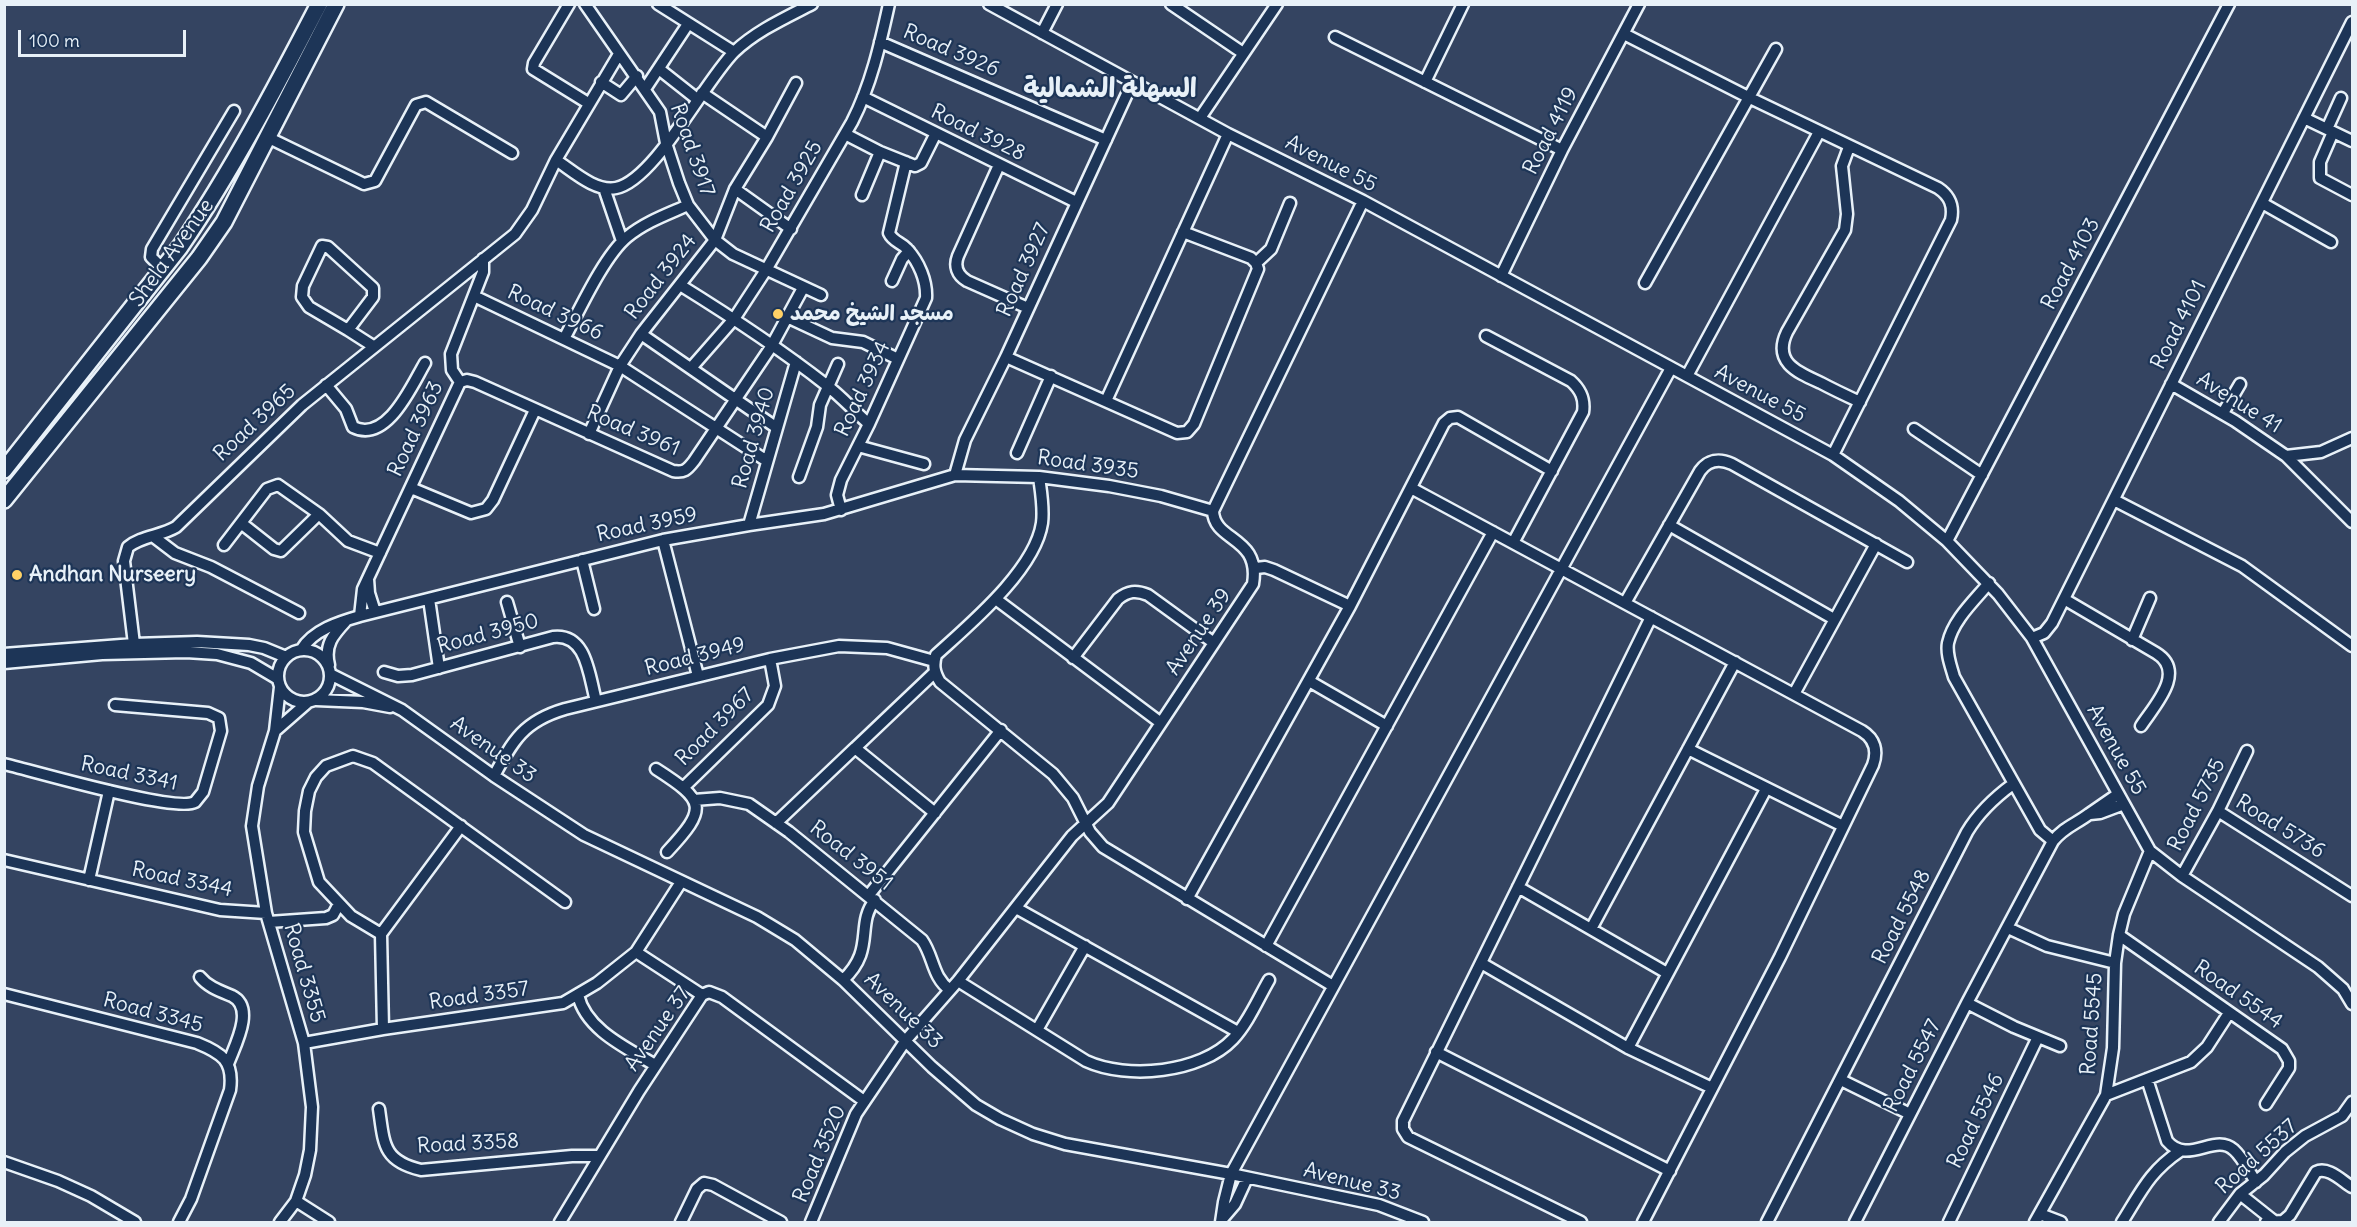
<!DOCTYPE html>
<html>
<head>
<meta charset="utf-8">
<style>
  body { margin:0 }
  #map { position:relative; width:2357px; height:1227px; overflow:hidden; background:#344461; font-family:Delius,sans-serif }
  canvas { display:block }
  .frame { position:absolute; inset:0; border:6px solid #e8f1f8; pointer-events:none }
  .scale { position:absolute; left:18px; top:30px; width:168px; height:27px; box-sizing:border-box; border:3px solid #e8f1f8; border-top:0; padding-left:8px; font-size:18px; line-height:21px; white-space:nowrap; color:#e8f1f8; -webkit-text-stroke:4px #1d3557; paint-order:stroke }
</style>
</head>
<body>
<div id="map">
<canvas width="2357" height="1227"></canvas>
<div class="frame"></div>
<div class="scale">100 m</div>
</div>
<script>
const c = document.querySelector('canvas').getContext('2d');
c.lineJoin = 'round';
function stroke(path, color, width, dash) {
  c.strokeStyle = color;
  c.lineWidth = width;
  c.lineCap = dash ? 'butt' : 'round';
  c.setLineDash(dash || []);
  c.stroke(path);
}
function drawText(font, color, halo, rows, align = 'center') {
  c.font = font + ' Delius,"Playpen Sans Arabic",sans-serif';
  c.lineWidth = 4.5;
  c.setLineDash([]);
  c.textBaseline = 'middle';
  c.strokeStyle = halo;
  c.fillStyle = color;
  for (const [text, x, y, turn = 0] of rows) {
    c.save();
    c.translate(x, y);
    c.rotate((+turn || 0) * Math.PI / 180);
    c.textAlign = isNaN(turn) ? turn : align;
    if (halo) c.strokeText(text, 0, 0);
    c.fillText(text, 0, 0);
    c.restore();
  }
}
const street = new Path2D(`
  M 569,4 L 534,63 L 533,69 L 588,103
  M 585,4 L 660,112 L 666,143 L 679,183 L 688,205 L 715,240 L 733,254 L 821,295
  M 658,4 L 734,52
  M 989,4 L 1228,134 L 1363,201 L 1833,455 L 1899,501 L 1947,541 L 1998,594 L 2032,638 L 2150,851 L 2182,876 L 2318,967 L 2343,989 L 2352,1004
  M 1171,4 L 1243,53
  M 1042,33 L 1057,4
  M 1624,34 L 1750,98 L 1938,188 C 1950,196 1954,206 1951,220 L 1833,455
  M 1335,37 L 1562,150
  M 880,42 L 1106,140
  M 659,69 L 697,99
  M 601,82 L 621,95 L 637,76
  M 1425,82 L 1463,4
  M 645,89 L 688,24
  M 702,93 L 767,137
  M 863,97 L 1076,202
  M 1200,118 L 1277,4
  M 2304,118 L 2352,141
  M 2327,129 L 2341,98
  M 2333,132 L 2320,162 L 2320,178 L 2352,195
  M 845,134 L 880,152 L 915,166 L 921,163 L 936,133
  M 269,138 L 364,184 L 375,181 L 416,105 L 426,102 L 512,153
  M 1849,147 L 1842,166 L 1847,214 L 1845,230 L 1787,332 C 1772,363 1799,373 1821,383 C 1834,390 1847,396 1860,402
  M 556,160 C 573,171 595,192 616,188 C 655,180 704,82 734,52 C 756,31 785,18 812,4
  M 999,165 L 958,256 C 954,266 957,275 967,281 L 1028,308
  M 604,188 L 622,241
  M 735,189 L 791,229
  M 862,195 L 880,152
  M 2262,203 L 2331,242
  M 322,246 L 328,247 L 373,288 L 373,297 L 348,330 L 309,307 L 302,297 L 303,286 Z
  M 1256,263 L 1271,249 L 1290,203
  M 163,269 L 151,257 L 152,249 L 234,111
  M 1501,276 L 1562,150 L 1639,4
  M 892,281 L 902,259 L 909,251
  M 1645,283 L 1776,49
  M 680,285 C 730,316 779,348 825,384 C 841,396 854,411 869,424
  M 474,296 L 620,366 L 767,461
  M 787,317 L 832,338 L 863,342 L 898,359
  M 348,330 L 373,346
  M 641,334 L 777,428
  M 1486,336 L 1571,381 C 1581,390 1585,399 1583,412 L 1513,543
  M 564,339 C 579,311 604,256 627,237 C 645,222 668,214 688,205
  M 1006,357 L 1177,433 L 1187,432 L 1194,424 L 1258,269 L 1256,263 L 1251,258 L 1183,232
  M 691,368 L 734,319 L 766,270 L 852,122 C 871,85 880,45 889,4
  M 1687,376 L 1819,132
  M 460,382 L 467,380 L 475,382 L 673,471 C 684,473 687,470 694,461 L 771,347 L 803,288
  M 2171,384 L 2235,421 L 2286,456 L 2352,522
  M 326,385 L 346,409 L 353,427 C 387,444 412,385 425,363
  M 1106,401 L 1228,134
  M 2223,413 L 2240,384
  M 1914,429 L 1982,475
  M 589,434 L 620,366 L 641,334 L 715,240 L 735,189 L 767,137 L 796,83
  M 858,446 L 924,464
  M 1017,453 L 1051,376
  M 2286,456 L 2321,452 L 2352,438
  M 955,475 L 965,440 L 1006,357 L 1132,83
  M 799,477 L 817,427 L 820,405 L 838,364
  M 1039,477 C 1041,492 1044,508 1042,523 C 1035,570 970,624 936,655 C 933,665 934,672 940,682 L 1053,774 L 1073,798 L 1090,832 L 1103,847 L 1333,986
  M 411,488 L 471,513 L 486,509 L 493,500 L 535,410
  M 1411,488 L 1862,731 C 1875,739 1878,751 1873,765 L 1780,957 L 1643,1222
  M 2114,500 L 2242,566 L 2352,646
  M 841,510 L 837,495 L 841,480 L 869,424 L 926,298 C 927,281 919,262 907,249 C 901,242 893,242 889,233 L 906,162
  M 241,523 L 274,549 L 281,551 L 319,514
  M 749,525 L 796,362
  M 1669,525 L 1834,619
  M 154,537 L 175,553 L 211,567 L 299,613
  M 663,540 L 698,676
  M 1947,541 L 2229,4
  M 224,545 L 267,489 L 278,485 L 319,514 L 348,541 L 380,553
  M 582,560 L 594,609
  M 1256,568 L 1265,567 L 1274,570 L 1350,606
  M 368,579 L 369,593 L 375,612
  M 1989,583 C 1974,601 1953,620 1948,643 C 1946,654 1951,666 1954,677 L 2040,830 L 2053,841
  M 429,599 L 439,668
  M 2064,599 L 2156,653 C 2187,672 2154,706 2141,726
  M 997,600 L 1161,723
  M 507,602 L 520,647
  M 1625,603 L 1700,471 C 1708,460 1719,458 1732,464 L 1907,562
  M 360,616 L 363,589 L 460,382 L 452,370 L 451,354 L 483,272 L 483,259
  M 2032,638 L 2044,633 L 2052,623 L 2352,22
  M 2132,640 L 2150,598
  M 134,644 L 124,561 L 128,547 C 141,536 161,536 176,527 L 302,405 L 515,234 L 532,210 L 556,160 L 619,54
  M278 676a26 26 0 1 1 52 0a26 26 0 1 1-52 0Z
  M 301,650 C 313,630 339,622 360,616 L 663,540 L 749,525 L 824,514 L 955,475 L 1039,477 L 1109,486 L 1161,496 L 1213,511
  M 4,654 L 134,644 L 197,642 L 249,645 L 264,648 L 286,657
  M 1073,658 L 1118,599 C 1128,591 1136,590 1148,595 L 1214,643
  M 4,663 L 102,654 L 186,652 L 217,654 L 251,663 L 278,679
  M 329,665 C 324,645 333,635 346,621
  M 384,672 L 398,676 L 412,675 L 553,637 C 587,633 589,676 596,701
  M 330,674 L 402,710 L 494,776 L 584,835 L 757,917 L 795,940 L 843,980 L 932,1067 L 976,1105 L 1000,1119 L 1033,1134 L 1065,1144 L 1231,1174 L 1379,1205 L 1423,1222
  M 1309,681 L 1387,726
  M 1794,694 L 1876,544
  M 316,700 L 363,702 L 390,707
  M 275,731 L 307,703
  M 855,748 L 935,672
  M 1688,749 L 1843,826
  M 4,764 C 34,771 176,813 195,802 L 203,792 L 221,731 L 219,718 L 208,713 L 115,705
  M 656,769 C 706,801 708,808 667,852
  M 494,776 C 513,740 524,721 565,709 L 770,659 L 839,646 L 887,648 L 934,661
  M 684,787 L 768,705 L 775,686 L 770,659
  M 694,800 L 720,798 L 749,804 L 789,832 L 922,940 C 934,957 932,977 950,990
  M 2218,811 L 2352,896
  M 2090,814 L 2100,813 L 2124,804
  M 776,823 L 855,748 L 935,813
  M 4,860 L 220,910 L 266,913
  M 2182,876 L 2218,811 L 2247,751
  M 89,880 L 109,791
  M 1518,887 L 1667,973
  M 869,895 L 1001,730
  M 1187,899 L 1350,606 L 1444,423 L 1450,418 L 1458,417 L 1552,471
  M 1016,908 L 1238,1032
  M 269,922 L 326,918 L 333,915 L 339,904
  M 2008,928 L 2047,946 L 2115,963
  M 1591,929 L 1735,662
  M 381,934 L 351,916 L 319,882 L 304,832 L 305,811 L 309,791 L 316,777 L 326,766 L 353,756 L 373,763 L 565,902
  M 2119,935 L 2282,1049 L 2289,1061 L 2289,1068 L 2266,1104
  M 1266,946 L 1493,532
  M 636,952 L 702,995
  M 1481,963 L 1628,1048 L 1712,1088
  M 200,977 C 208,987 220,991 232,996 C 256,1008 234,1047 228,1064
  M 843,980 C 876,949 855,925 875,900
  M 958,981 L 1086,1061 C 1127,1080 1201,1073 1233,1039 C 1248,1023 1258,999 1269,980
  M 4,994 L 197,1043 C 222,1053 234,1061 230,1090 L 191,1199 L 179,1222
  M 578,995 C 586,1030 627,1048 655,1065
  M 1967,1003 L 2014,1027 L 2060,1046
  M 383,1029 L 381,934 L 461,826
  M 1037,1030 L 1085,946
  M 304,1043 L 383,1029 L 563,1003 L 597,983 L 636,952 L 681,882
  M 1628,1048 L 1766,789
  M 1436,1052 L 1670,1171
  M 2147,1079 L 2167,1141 C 2188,1166 2215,1132 2234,1150 C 2243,1158 2249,1172 2256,1182
  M 1841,1080 L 1910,1114
  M 2106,1095 L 2191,1062 L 2207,1047 L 2229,1013
  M 379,1109 C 384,1144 383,1161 421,1170 L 572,1156 L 599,1156
  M 4,1162 L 58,1181 L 91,1196 L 135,1222
  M 2240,1194 L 2274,1221
  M 296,1201 L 329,1222
  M 2040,1214 L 2061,1222
  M 1223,1218 L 1235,1204 L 1247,1178
  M 280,1222 L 296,1201 L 305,1175 L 310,1150 L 312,1107 L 304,1043 L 266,913 L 252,826 L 258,786 L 275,731 L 280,687
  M 560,1222 L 639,1091 L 702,995 L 709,992 L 722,997 L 864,1101
  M 681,1222 L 697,1189 L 704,1183 L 713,1185 L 781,1222
  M 811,1222 L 856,1114 L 906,1040 L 958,981 L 1072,836 L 1108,803 L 1253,584 C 1261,536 1214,542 1213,511 L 1363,201
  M 1221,1222 L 1224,1202 L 1231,1174 L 1671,368
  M 1581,1222 L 1408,1137 L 1403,1129 L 1403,1121 L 1651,617
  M 1767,1222 L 1967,832 C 1979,812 1994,798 2013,784
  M 1855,1222 L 1967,1003 L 2053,841 C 2064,827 2076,824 2089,814 C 2099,807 2108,801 2118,794
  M 1949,1222 L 2038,1037
  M 2035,1222 L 2106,1095 L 2113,1048 L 2115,963 L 2119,935 L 2124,914 L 2150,851
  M 2122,1222 C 2141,1192 2149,1172 2180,1151
  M 2219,1222 L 2240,1194 L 2264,1175 L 2285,1152 L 2305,1136 L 2342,1116 L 2352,1102
  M 2266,1222 L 2283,1221 L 2290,1215 L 2316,1172 C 2328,1166 2342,1181 2352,1187`);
const secondary = new Path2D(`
  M 4,470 L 180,247 C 233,169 276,87 319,4
  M 4,500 L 199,258 L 224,222 L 336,4`);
stroke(street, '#e8f1f8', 15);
stroke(secondary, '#e8f1f8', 20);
stroke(street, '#1d3557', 10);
stroke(secondary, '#1d3557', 15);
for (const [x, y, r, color] of [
  [778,314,6,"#ffd166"],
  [17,575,6,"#ffd166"]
]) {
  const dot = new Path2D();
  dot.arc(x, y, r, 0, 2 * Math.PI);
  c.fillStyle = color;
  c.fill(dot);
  stroke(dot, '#1d3557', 2);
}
drawText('21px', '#e8f1f8', '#1d3557', [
  ["Road 3926",951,51,23],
  ["Road 4119",1551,131,-63],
  ["Road 3928",978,133,26],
  ["Road 3917",692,150,71],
  ["Avenue 55",1331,164,27],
  ["Road 3925",792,187,-60],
  ["Shela Avenue",172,253,-54],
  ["Road 4103",2071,264,-62],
  ["Road 3927",1024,270,-66],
  ["Road 3924",661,277,-52],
  ["Road 3966",555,313,25],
  ["Road 4101",2179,325,-63],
  ["Road 3934",863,389,-65],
  ["Avenue 55",1760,394,28],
  ["Avenue 41",2239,403,32],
  ["Road 3965",255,423,-43],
  ["Road 3963",416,429,-65],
  ["Road 3961",633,431,23],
  ["Road 3940",754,438,-74],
  ["Road 3935",1088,465,8],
  ["Road 3959",647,525,-12],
  ["Avenue 39",1199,632,-56],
  ["Road 3950",488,634,-15],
  ["Road 3949",695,657,-14],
  ["Road 3967",715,727,-45],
  ["Avenue 33",493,750,35],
  ["Avenue 55",2116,750,61],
  ["Road 3341",129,774,12],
  ["Road 5735",2197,805,-63],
  ["Road 5736",2280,827,32],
  ["Road 3951",851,856,38],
  ["Road 3344",182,880,12],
  ["Road 5548",1902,917,-63],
  ["Road 3355",304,973,74],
  ["Road 5544",2238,995,35],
  ["Road 3357",479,996,-8],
  ["Avenue 33",903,1011,44],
  ["Road 3345",153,1013,15],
  ["Road 5545",2092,1024,-86],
  ["Avenue 37",658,1029,-55],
  ["Road 5547",1913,1066,-63],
  ["Road 5546",1976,1121,-64],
  ["Road 3358",468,1144,-3],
  ["Road 3520",820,1154,-67],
  ["Road 5537",2257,1157,-42],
  ["Avenue 33",1352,1182,14]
]);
drawText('bold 21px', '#e8f1f8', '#1d3557', [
  ["مسجد الشيخ محمد",790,314],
  ["Andhan Nurseery",29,575]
], 'left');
drawText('bold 27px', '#e8f1f8', '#1d3557', [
  ["السهلة الشمالية",1110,89]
]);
</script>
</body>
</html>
